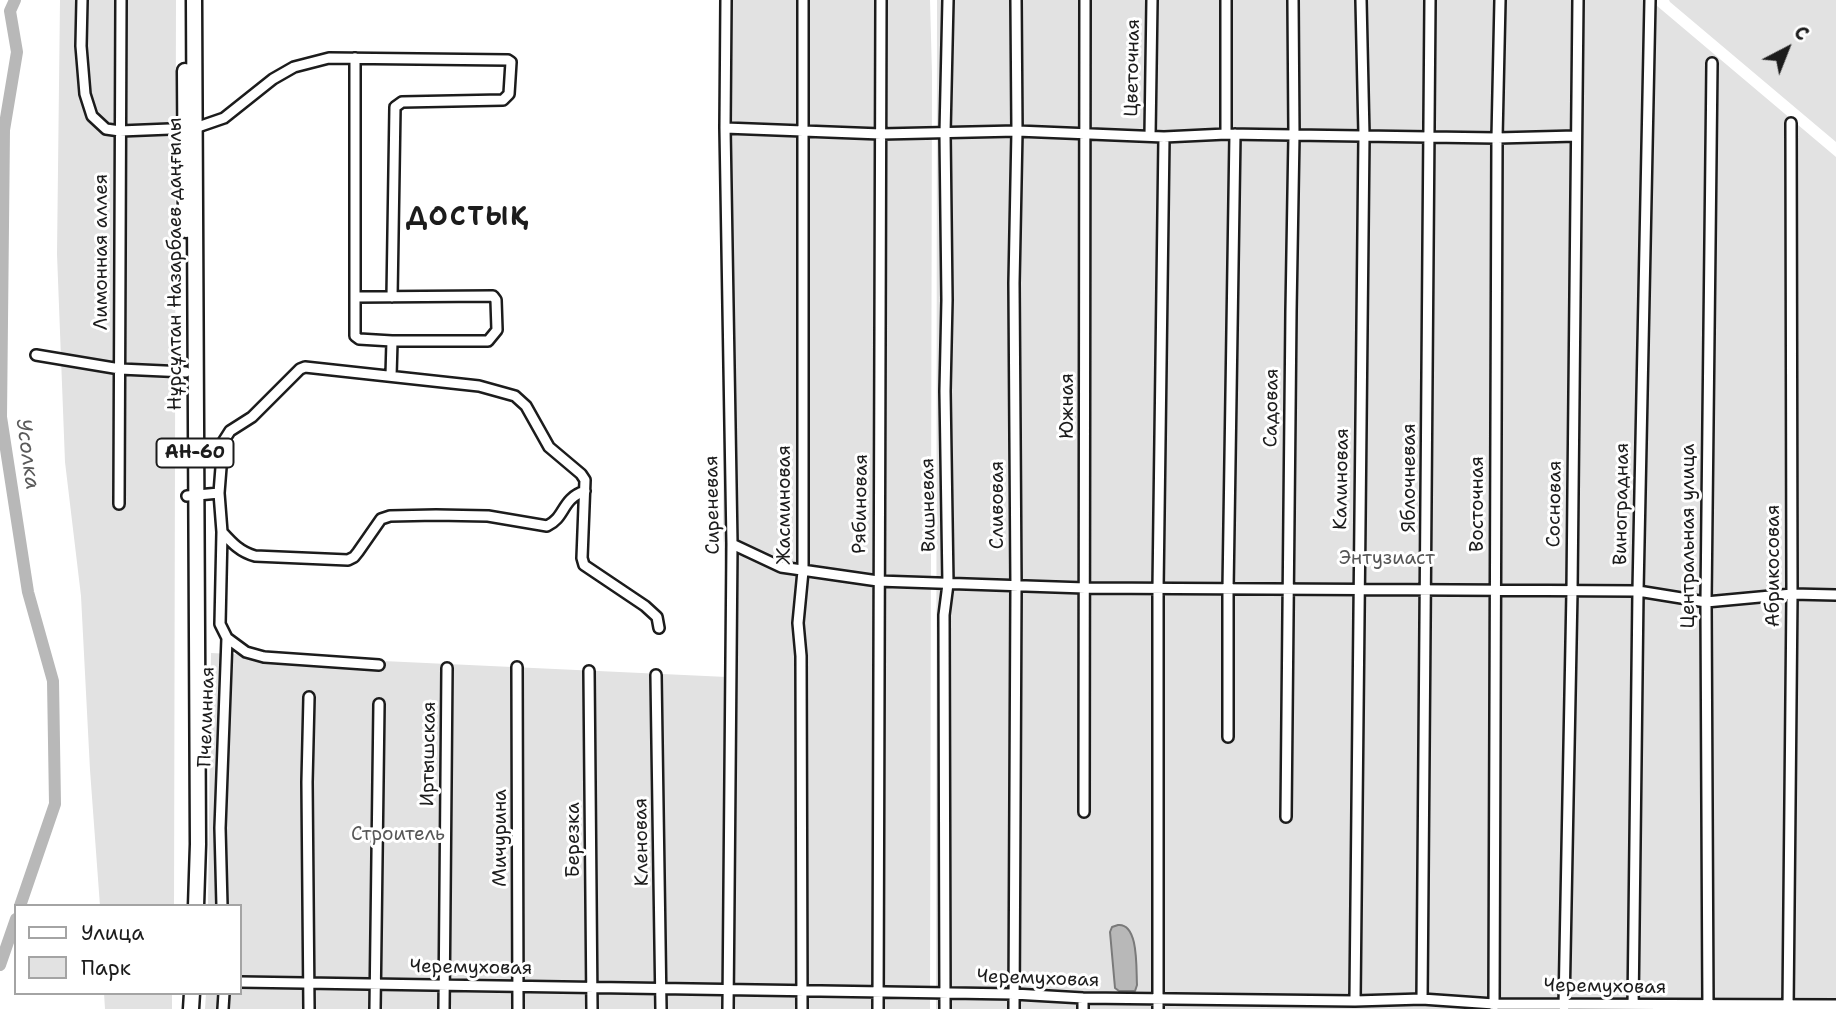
<!DOCTYPE html>
<html>
<head>
<meta charset="utf-8">
<style>
  body { margin:0 }
  #map { position:relative; width:1836px; height:1009px; overflow:hidden; background:#fff; font-family:"Shantell Sans",sans-serif }
  canvas { display:block }
  .legend { position:absolute; left:14px; top:904px; width:228px; height:91px; box-sizing:border-box; background:#fff; border:2px solid #a4a4a4; margin:0; padding:9px 12px; list-style:none; font-size:21px; color:#1c1c1c }
  .legend li { display:flex; align-items:center; gap:14px; height:35px }
  .legend b { width:35px; border:2px solid #a4a4a4 }
  .north { position:absolute; left:1752px; top:14px; width:70px; height:70px; -webkit-text-stroke:5px #fff; paint-order:stroke; rotate:42deg; font-size:19px; font-weight:700; line-height:28px; text-align:center; color:#1c1c1c }
  .north::after { content:''; display:block; margin:auto; width:24px; height:32px; background:#1c1c1c; clip-path:polygon(50% 0,100% 100%,50% 72%,0 100%) }
</style>
</head>
<body>
<div id="map">
<canvas width="1836" height="1009"></canvas>
<ul class="legend">
<li><b style="height:9px;background:#fff"></b>Улица</li>
<li><b style="height:19px;background:#e2e2e2"></b>Парк</li>
</ul>
<div class="north">С</div>
</div>
<script>
const c = document.querySelector('canvas').getContext('2d');
c.lineJoin = 'round';
function fillPath(path, color) {
  c.fillStyle = color;
  c.fill(path, 'evenodd');
}
function stroke(path, color, width, dash) {
  c.strokeStyle = color;
  c.lineWidth = width;
  c.lineCap = dash ? 'butt' : 'round';
  c.setLineDash(dash || []);
  c.stroke(path);
}
function drawText(font, color, halo, rows, align = 'center') {
  c.font = font + ' "Shantell Sans",sans-serif';
  c.lineWidth = 6;
  c.setLineDash([]);
  c.textBaseline = 'middle';
  c.strokeStyle = halo;
  c.fillStyle = color;
  for (const [text, x, y, turn = 0] of rows) {
    c.save();
    c.translate(x, y);
    c.rotate((+turn || 0) * Math.PI / 180);
    c.textAlign = isNaN(turn) ? turn : align;
    if (halo) c.strokeText(text, 0, 0);
    c.fillText(text, 0, 0);
    c.restore();
  }
}
fillPath(new Path2D(`
  M 60,0 L 176,0 L 174,906 L 100,906 L 90,770 L 81,596 L 65,462 L 57,254 Z
  M 730,0 L 930,0 L 932,74 L 930,1009 L 205,1009 L 206,993 L 240,993 L 240,906 L 208,906 L 211,653 L 727,677 L 726,589 L 723,529 L 725,128 L 730,48 Z
  M 937,0 L 1650,0 L 1836,157 L 1836,1009 L 936,1009 Z
  M 1669,0 L 1836,0 L 1836,142 L 1670,2 Z
  M 104,993 L 172,993 L 172,1009 L 105,1009 Z`), '#e2e2e2');
const water = new Path2D(`
  M 1118,925 C 1139,923 1136,969 1137,985 L 1135,991 L 1119,991 L 1115,988 L 1110,932 L 1112,927 Z`);
fillPath(water, '#b8b8b8');
stroke(water, '#7a7a7a', 2);
stroke(new Path2D(`
  M 15,0 L 10,11 L 17,52 L 4,130 L 1,417 L 28,592 L 53,681 L 55,804 L 20,906
  M 0,965 L 16,919`), '#b8b8b8', 12);
const minor = new Path2D(`
  M 82,0 L 81,46 L 85,94 L 92,116 L 106,129 L 120,131 L 195,128 L 224,118 L 273,79 L 294,67 L 329,58 L 508,60 L 511,62 L 509,94 L 503,100 L 402,102 L 395,107 L 392,297
  M 726,0 L 725,128 L 732,544 L 728,1009
  M 355,58 L 355,336 L 359,339 L 392,341 L 488,341 L 497,330 L 496,300 L 493,296 L 355,297
  M 725,128 L 881,134 L 1017,131 L 1164,137 L 1226,134 L 1497,138 L 1576,136
  M 1226,134 L 1226,0
  M 1150,136 L 1152,0
  M 36,355 L 120,369 L 186,372
  M 391,376 L 392,341
  M 187,496 L 219,493
  M 119,504 L 121,0
  M 222,532 C 232,543 240,552 255,556 L 348,560 L 354,557 L 358,552 L 381,519 L 390,516 L 436,515 L 488,516 L 547,526 C 566,517 561,499 585,491
  M 732,544 L 781,567 L 878,581 L 1085,588 L 1638,591 L 1706,602 L 1792,594 L 1836,595
  M 227,638 L 246,652 L 264,657 L 379,665
  M 517,667 L 518,1009
  M 589,671 L 592,1009
  M 656,675 L 661,1009
  M 309,697 L 307,782 L 309,1009
  M 1228,737 L 1228,590 L 1235,134
  M 1084,812 L 1085,0
  M 1286,817 L 1291,311 L 1294,135 L 1293,0
  M 222,906 L 220,828 L 227,638 L 220,624 L 222,532 L 219,493 L 223,442 L 230,431 L 252,417 L 300,369 L 305,367 L 479,386 L 515,396 L 526,406 L 549,447 L 581,474 L 585,480 L 582,558 L 584,565 L 645,606 L 657,617 L 659,628
  M 240,982 L 1014,994 L 1083,998 L 1355,1001 L 1422,999 L 1494,1004 L 1836,1005
  M 1422,999 L 1430,0
  M 1355,1001 L 1364,135 L 1361,0
  M 1494,1006 L 1497,138 L 1500,0
  M 1564,1007 L 1572,591 L 1578,0
  M 223,1009 L 224,993
  M 375,1009 L 379,704
  M 444,1009 L 447,668
  M 802,1009 L 801,656 L 798,623 L 803,571 L 803,0
  M 878,1009 L 881,0
  M 945,1009 L 944,615 L 948,584 L 945,391 L 947,300 L 945,133 L 948,0
  M 1014,1009 L 1016,587 L 1014,283 L 1017,131 L 1016,0
  M 1083,1009 L 1083,998
  M 1158,1009 L 1158,589 L 1164,137
  M 1633,1009 L 1638,591 L 1650,0
  M 1708,1009 L 1706,602 L 1712,63
  M 1788,1009 L 1792,594 L 1791,123`);
const primary = new Path2D(`
  M 194,0 L 198,844 L 196,906
  M 185,71 L 186,230
  M 191,1009 L 192,993`);
stroke(minor, '#1c1c1c', 14);
stroke(primary, '#1c1c1c', 19);
stroke(minor, '#fff', 9);
stroke(primary, '#fff', 14);
for (const [x, y, w] of [
  [195,453,77]
]) {
  const box = new Path2D();
  box.roundRect(x - w / 2, y - 14.5, w, 29, 5);
  c.fillStyle = '#fff';
  c.fill(box);
  stroke(box, '#1c1c1c', 2);
}
drawText('bold 18px', '#1c1c1c', null, [
  ["АН-60",195,453]
]);
drawText('19px', '#1c1c1c', '#fff', [
  ["Цветочная",1133,68,-89],
  ["Лимонная аллея",102,252,-90],
  ["Нұрсұлтан Назарбаев даңғылы",176,264,-90],
  ["Южная",1068,406,-90],
  ["Садовая",1272,408,-89],
  ["Яблочневая",1410,478,-90],
  ["Калиновая",1342,479,-89],
  ["Рябиновая",861,504,-89],
  ["Восточная",1478,504,-90],
  ["Сосновая",1555,504,-89],
  ["Виноградная",1622,504,-89],
  ["Сиреневая",713,505,-91],
  ["Жасминовая",785,505,-90],
  ["Вишневая",929,505,-91],
  ["Сливовая",998,505,-90],
  ["Центральная улица",1689,536,-90],
  ["Абрикосовая",1774,566,-90],
  ["Пчелинная",207,717,-88],
  ["Иртышская",429,754,-89],
  ["Мичурина",501,838,-90],
  ["Березка",574,840,-90],
  ["Кленовая",642,842,-91],
  ["Черемуховая",471,968,1],
  ["Черемуховая",1038,979,2],
  ["Черемуховая",1605,987,1]
]);
drawText('19px', '#575757', '#fff', [
  ["Энтузиаст",1387,559],
  ["Строитель",398,835]
]);
drawText('italic 21px', '#5a5a5a', '#fff', [
  ["Усолка",27,454,82]
]);
c.letterSpacing = '2px';
drawText('bold 26px', '#1c1c1c', '#fff', [
  ["ДОСТЫҚ",468,218]
]);
c.letterSpacing = '0px';
</script>
</body>
</html>
